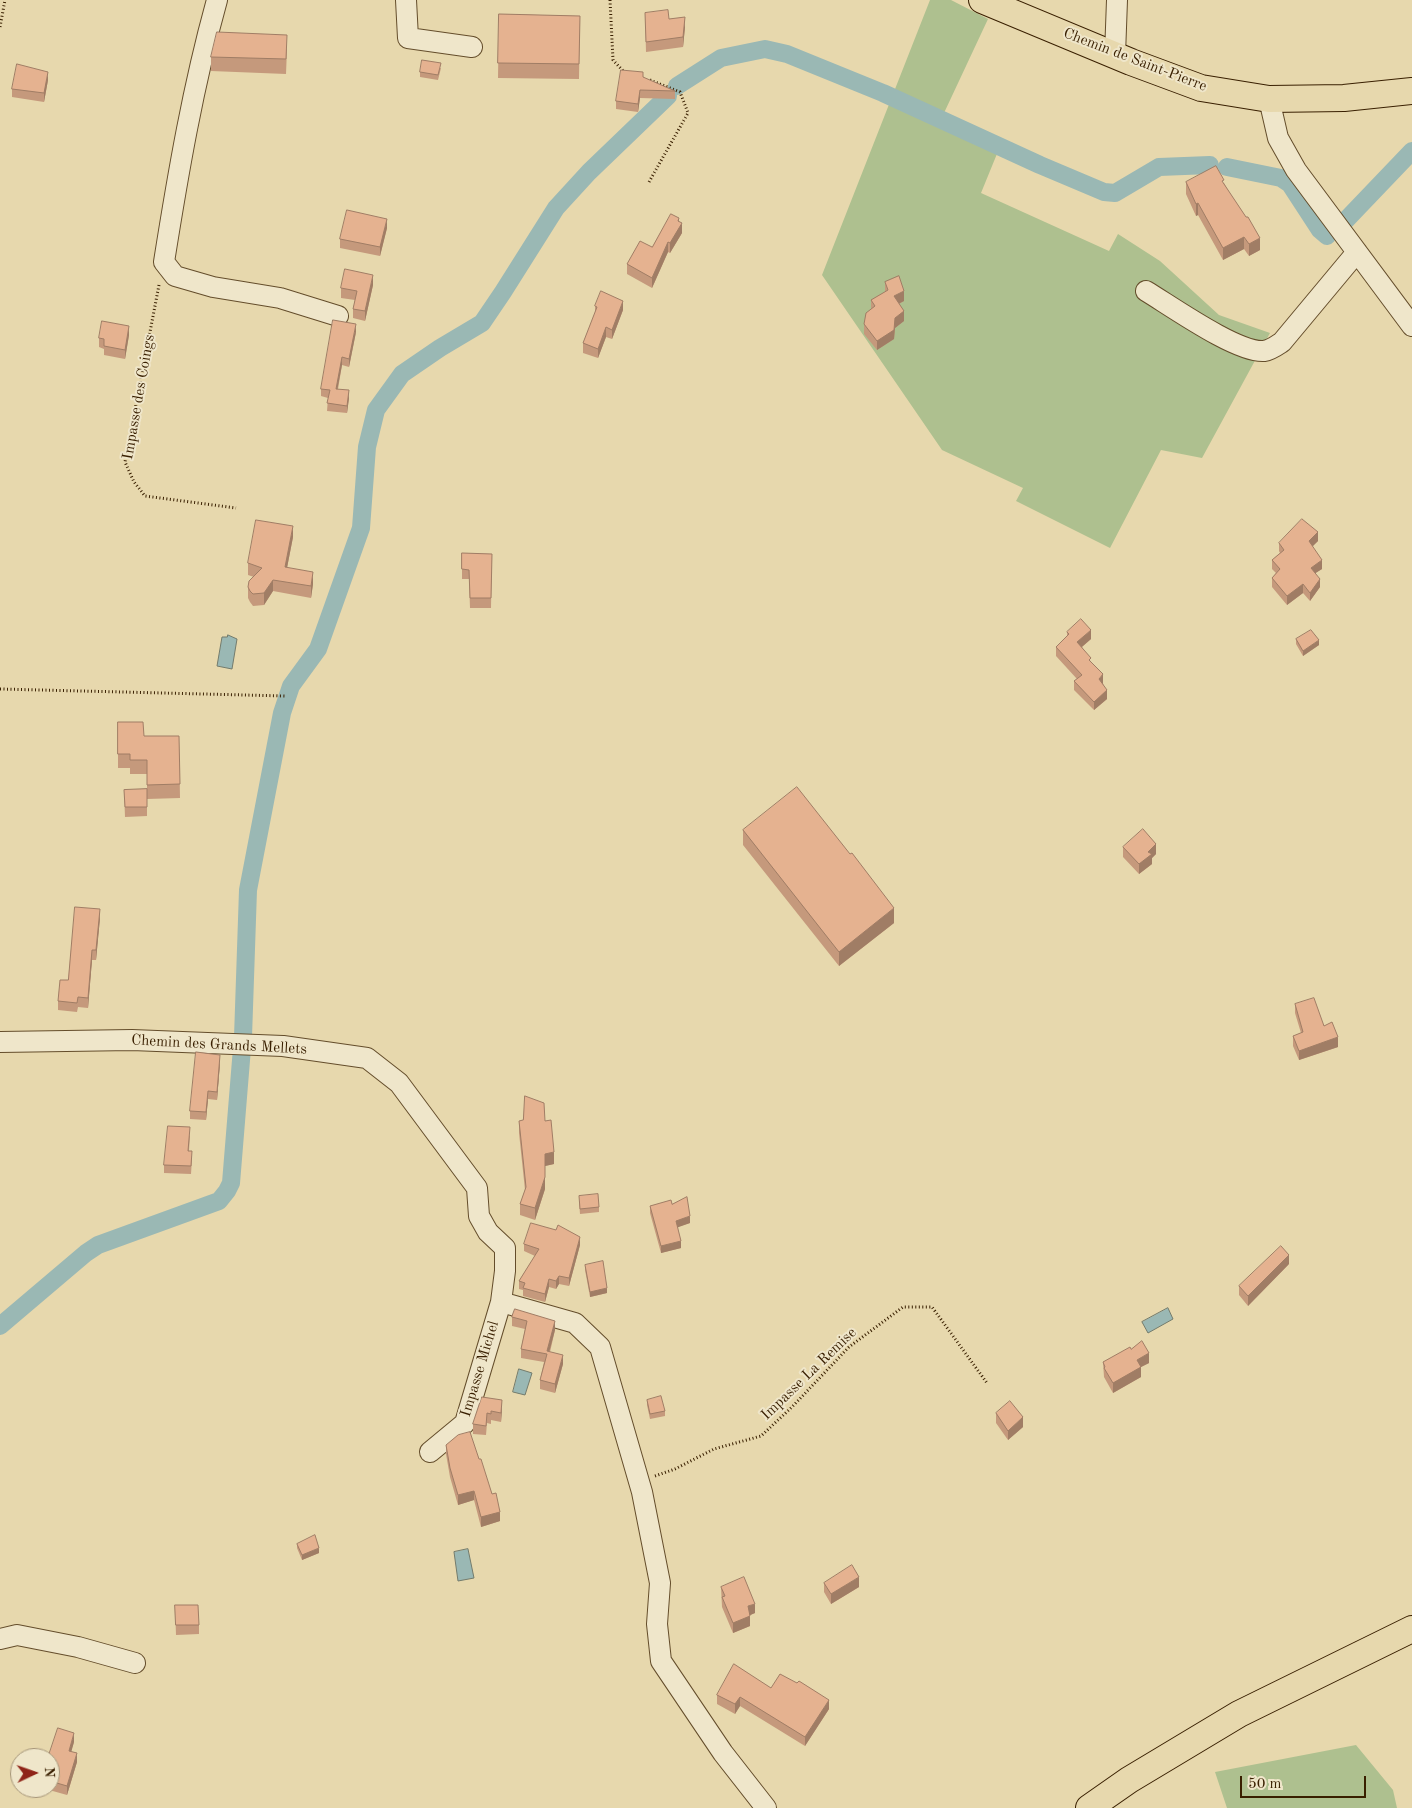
<!DOCTYPE html>
<html>
<head>
<meta charset="utf-8">
<style>
  body { margin:0 }
  #map { position:relative; width:1412px; height:1808px; overflow:hidden; background:#e7d8ad; font-family:"Old Standard TT",serif }
  canvas { display:block }
  .north { position:absolute; left:10px; top:1748px; width:50px; height:50px; box-sizing:border-box; background:#efe6ca; border:1px solid #a69679; border-radius:50%; rotate:87deg; font-size:14px; font-weight:700; line-height:20px; text-align:center; color:#391f00 }
  .north::after { content:''; display:block; margin:auto; width:18px; height:22px; background:#8f2418; clip-path:polygon(50% 0,100% 100%,50% 72%,0 100%) }
  .scale { position:absolute; left:1240px; top:1776px; width:126px; height:22px; box-sizing:border-box; border:2px solid #391f00; border-top:0; padding-left:6px; font-size:15px; line-height:18px; white-space:nowrap; color:#391f00; -webkit-text-stroke:4px #efe6ca; paint-order:stroke }
</style>
</head>
<body>
<div id="map">
<canvas width="1412" height="1808"></canvas>
<div class="north">N</div>
<div class="scale">50 m</div>
</div>
<script>
const c = document.querySelector('canvas').getContext('2d');
c.lineJoin = 'round';
function fillPath(path, color) {
  c.fillStyle = color;
  c.fill(path, 'evenodd');
}
function stroke(path, color, width, dash) {
  c.strokeStyle = color;
  c.lineWidth = width;
  c.lineCap = dash ? 'butt' : 'round';
  c.setLineDash(dash || []);
  c.stroke(path);
}
function drawText(font, color, halo, rows, align = 'center') {
  c.font = font + ' "Old Standard TT",serif';
  c.lineWidth = 4;
  c.setLineDash([]);
  c.textBaseline = 'middle';
  c.strokeStyle = halo;
  c.fillStyle = color;
  for (const [text, x, y, turn = 0] of rows) {
    c.save();
    c.translate(x, y);
    c.rotate((+turn || 0) * Math.PI / 180);
    c.textAlign = isNaN(turn) ? turn : align;
    if (halo) c.strokeText(text, 0, 0);
    c.fillText(text, 0, 0);
    c.restore();
  }
}
fillPath(new Path2D(`
  M 930,0 L 951,0 L 988,19 L 944,113 L 1001,144 L 981,193 L 1109,251 L 1118,234 L 1160,261 L 1219,315 L 1270,333 L 1202,458 L 1161,450 L 1110,548 L 1016,501 L 1023,488 L 942,450 L 822,275 Z
  M 1356,1745 L 1393,1790 L 1397,1808 L 1227,1808 L 1215,1772 Z`), '#aec08f');
const water = new Path2D(`
  M 228,635 L 237,639 L 232,669 L 217,666 L 222,637 L 227,637 Z
  M 1168,1308 L 1173,1319 L 1148,1333 L 1142,1322 Z
  M 519,1369 L 532,1373 L 525,1395 L 513,1392 Z
  M 468,1549 L 474,1578 L 458,1581 L 454,1552 Z`);
fillPath(water, '#9ab8b4');
stroke(water, '#737b6c', 1);
stroke(new Path2D(`
  M 677,86 L 721,58 L 765,49 L 787,54 L 883,93 L 1040,165 L 1104,192 L 1115,193 L 1159,167 L 1210,165
  M 1227,167 L 1281,178 L 1290,184 L 1320,230 L 1327,236
  M 1346,220 L 1412,151
  M 243,1037 L 248,890 L 282,713 L 291,686 L 318,649 L 361,528 L 367,447 L 376,410 L 402,374 L 440,348 L 482,323 L 503,292 L 556,208 L 589,172 L 668,96
  M 0,1326 L 86,1253 L 98,1245 L 219,1201 L 227,1191 L 231,1183 L 242,1048`), '#9ab8b4', 18);
const minor = new Path2D(`
  M 217,0 C 193,86 178,174 164,262 L 175,276 L 213,287 L 280,298 L 338,316
  M 406,0 L 408,38 L 472,47
  M 1115,55 L 1117,0
  M 1269,99 L 1278,138 L 1296,170 L 1412,326
  M 1146,291 C 1171,306 1237,353 1264,351 C 1271,350 1276,346 1282,342 L 1357,252
  M 0,1042 L 132,1040 L 283,1046 L 367,1058 L 399,1083 L 477,1188 L 479,1216 L 488,1232 L 505,1248 L 505,1271 L 501,1302 L 465,1423 L 430,1452
  M 501,1302 L 575,1323 L 600,1347 L 642,1492 L 660,1583 L 657,1624 L 661,1661 L 723,1753 L 766,1808
  M 0,1639 L 17,1635 L 78,1647 L 135,1663`);
const major = new Path2D(`
  M 982,0 L 1131,62 L 1201,88 L 1269,99 L 1344,98 L 1412,91
  M 1089,1808 L 1129,1780 L 1239,1714 L 1412,1629`);
stroke(minor, '#644d2b', 22);
stroke(major, '#391f00', 28);
stroke(new Path2D(`
  M 610,0 L 613,60 L 625,73
  M 0,27 L 5,0
  M 649,182 L 688,113 L 680,92 L 650,80
  M 159,285 L 125,462 L 134,482 L 145,496 L 236,508
  M 0,689 L 285,696
  M 655,1476 L 675,1469 L 714,1449 L 761,1436 L 792,1407 L 849,1347 L 903,1307 L 932,1307 L 987,1383`), '#391f00', 3, [1, 2.5]);
stroke(minor, '#efe6ca', 20);
stroke(major, '#e7d8ad', 26);
fillPath(new Path2D(`
  M 645,13 L 685,27 L 683,47 L 646,52 Z
  M 499,14 L 580,16 L 579,79 L 498,78 Z
  M 287,49 L 286,74 L 211,71 L 211,57 Z
  M 441,68 L 438,80 L 420,77 L 420,72 Z
  M 643,77 L 675,91 L 675,99 L 640,98 L 638,112 L 616,109 L 616,101 Z
  M 48,80 L 44,102 L 12,97 L 12,89 Z
  M 1186,182 L 1224,183 L 1260,250 L 1249,256 L 1244,249 L 1223,260 L 1198,215 L 1196,216 L 1186,194 Z
  M 679,221 L 682,233 L 670,253 L 668,252 L 652,288 L 627,274 L 627,264 L 652,247 Z
  M 387,228 L 380,256 L 340,248 L 340,239 Z
  M 885,282 L 904,301 L 899,304 L 904,321 L 895,328 L 894,339 L 877,350 L 864,334 L 864,324 L 871,309 L 871,300 L 885,292 Z
  M 373,285 L 365,321 L 353,318 L 353,309 L 355,300 L 341,298 L 341,288 Z
  M 595,306 L 623,310 L 612,339 L 606,337 L 598,358 L 583,353 L 583,343 L 595,313 Z
  M 356,332 L 349,367 L 342,365 L 338,389 L 349,398 L 347,413 L 327,411 L 328,398 L 321,396 L 321,389 Z
  M 129,335 L 125,359 L 104,355 L 104,349 L 99,347 L 99,338 Z
  M 293,537 L 287,568 L 313,584 L 311,598 L 273,591 L 264,605 L 253,606 L 250,602 L 248,598 L 248,587 L 254,577 L 248,575 L 248,563 Z
  M 1318,541 L 1312,546 L 1322,569 L 1315,573 L 1320,587 L 1310,601 L 1303,593 L 1287,605 L 1272,587 L 1272,578 L 1276,573 L 1272,569 L 1272,560 L 1280,553 L 1279,551 L 1279,543 Z
  M 462,553 L 492,554 L 491,608 L 470,608 L 469,579 L 462,579 Z
  M 1067,632 L 1091,639 L 1082,647 L 1091,662 L 1103,683 L 1107,699 L 1094,710 L 1074,690 L 1074,681 L 1077,679 L 1056,656 L 1056,647 L 1067,637 Z
  M 1296,639 L 1319,645 L 1303,656 L 1296,644 Z
  M 118,722 L 144,736 L 179,736 L 180,798 L 147,799 L 147,796 L 147,816 L 125,817 L 124,790 L 147,789 L 147,774 L 130,774 L 130,768 L 118,768 Z
  M 743,830 L 894,923 L 839,966 L 743,845 Z
  M 1123,847 L 1156,854 L 1152,858 L 1152,864 L 1139,874 L 1123,857 Z
  M 100,918 L 96,960 L 92,960 L 88,1008 L 78,1007 L 77,1012 L 58,1010 L 58,1001 Z
  M 1295,1004 L 1324,1026 L 1338,1047 L 1299,1060 L 1293,1046 L 1293,1036 L 1301,1033 L 1295,1013 Z
  M 220,1063 L 217,1100 L 208,1099 L 206,1120 L 190,1119 L 190,1111 Z
  M 519,1121 L 545,1121 L 554,1164 L 545,1166 L 545,1189 L 535,1220 L 520,1215 L 520,1204 L 525,1190 L 519,1133 Z
  M 190,1135 L 189,1151 L 192,1159 L 191,1174 L 164,1173 L 164,1165 Z
  M 579,1201 L 599,1207 L 599,1212 L 580,1214 Z
  M 672,1204 L 690,1223 L 677,1227 L 681,1248 L 661,1253 L 650,1213 L 650,1206 Z
  M 524,1244 L 580,1245 L 569,1286 L 559,1284 L 556,1289 L 549,1287 L 545,1302 L 523,1296 L 523,1290 L 519,1289 L 519,1281 L 535,1256 L 524,1251 Z
  M 1289,1264 L 1248,1306 L 1239,1295 L 1239,1286 Z
  M 585,1265 L 607,1293 L 590,1297 L 585,1270 Z
  M 515,1309 L 555,1330 L 550,1352 L 563,1364 L 555,1393 L 540,1389 L 540,1380 L 544,1362 L 521,1358 L 521,1349 L 525,1329 L 512,1326 L 512,1317 Z
  M 1131,1349 L 1149,1363 L 1141,1367 L 1141,1377 L 1113,1393 L 1104,1377 L 1103,1362 Z
  M 482,1397 L 502,1409 L 501,1422 L 491,1420 L 491,1424 L 487,1423 L 486,1435 L 473,1434 L 473,1424 Z
  M 647,1400 L 665,1411 L 665,1416 L 650,1419 L 647,1405 Z
  M 996,1413 L 1023,1427 L 1008,1440 L 996,1423 Z
  M 446,1445 L 479,1459 L 500,1521 L 481,1527 L 474,1500 L 458,1505 L 450,1477 L 446,1454 Z
  M 297,1544 L 319,1553 L 302,1560 L 297,1548 Z
  M 824,1583 L 859,1587 L 831,1604 L 824,1592 Z
  M 721,1587 L 755,1613 L 750,1615 L 750,1626 L 733,1633 L 722,1607 Z
  M 175,1605 L 199,1625 L 199,1634 L 176,1635 Z
  M 771,1688 L 829,1709 L 805,1746 L 740,1706 L 735,1714 L 717,1704 L 717,1695 Z
  M 74,1742 L 71,1751 L 77,1762 L 67,1795 L 42,1788 L 50,1788 L 50,1758 Z`), '#c5997c');
fillPath(new Path2D(`
  M 685,17 L 685,27 L 683,47 L 683,37 Z
  M 48,72 L 48,80 L 44,102 L 44,93 Z
  M 640,90 L 640,98 L 638,112 L 638,104 Z
  M 1198,203 L 1198,215 L 1196,216 L 1196,204 Z
  M 679,218 L 679,228 L 682,223 L 682,233 L 670,253 L 670,243 Z
  M 387,219 L 387,228 L 380,256 L 380,247 Z
  M 1244,237 L 1244,249 L 1223,260 L 1223,248 Z
  M 1260,238 L 1260,250 L 1249,256 L 1249,244 Z
  M 668,242 L 668,252 L 652,288 L 652,278 Z
  M 373,275 L 373,285 L 365,321 L 365,311 Z
  M 904,291 L 904,301 L 894,306 L 894,296 Z
  M 623,301 L 623,310 L 612,339 L 612,330 Z
  M 904,311 L 904,321 L 895,328 L 894,339 L 877,350 L 877,341 L 895,318 Z
  M 356,324 L 356,332 L 349,367 L 349,359 Z
  M 129,326 L 129,335 L 125,359 L 125,350 Z
  M 606,327 L 606,337 L 598,358 L 598,349 Z
  M 342,357 L 342,365 L 336,396 L 336,389 Z
  M 349,390 L 349,398 L 347,413 L 347,406 Z
  M 293,526 L 293,537 L 285,578 L 285,567 Z
  M 1318,532 L 1318,541 L 1309,550 L 1309,541 Z
  M 1322,560 L 1322,569 L 1311,576 L 1311,568 Z
  M 313,572 L 313,584 L 311,598 L 311,586 Z
  M 1320,579 L 1320,587 L 1310,601 L 1310,593 Z
  M 273,580 L 273,591 L 264,605 L 264,593 Z
  M 1303,584 L 1303,593 L 1287,605 L 1287,596 Z
  M 1091,630 L 1091,639 L 1077,651 L 1077,642 Z
  M 1319,640 L 1319,645 L 1303,656 L 1303,651 Z
  M 1103,674 L 1103,683 L 1099,688 L 1099,679 Z
  M 1107,690 L 1107,699 L 1094,710 L 1094,702 Z
  M 1156,844 L 1156,854 L 1152,858 L 1152,864 L 1139,874 L 1139,864 L 1148,852 Z
  M 894,908 L 894,923 L 839,966 L 839,952 Z
  M 100,909 L 100,918 L 96,960 L 96,950 Z
  M 92,950 L 92,960 L 88,1008 L 88,998 Z
  M 1338,1037 L 1338,1047 L 1299,1060 L 1299,1051 Z
  M 220,1055 L 220,1063 L 217,1100 L 217,1092 Z
  M 208,1091 L 208,1099 L 206,1120 L 206,1112 Z
  M 554,1152 L 554,1164 L 545,1166 L 545,1154 Z
  M 545,1177 L 545,1189 L 535,1220 L 535,1208 Z
  M 690,1216 L 690,1223 L 676,1228 L 676,1221 Z
  M 580,1237 L 580,1245 L 569,1286 L 569,1278 Z
  M 681,1241 L 681,1248 L 661,1253 L 661,1246 Z
  M 1289,1255 L 1289,1264 L 1248,1306 L 1248,1296 Z
  M 559,1276 L 559,1284 L 556,1289 L 556,1281 Z
  M 549,1279 L 549,1287 L 545,1302 L 545,1294 Z
  M 607,1288 L 607,1293 L 590,1297 L 590,1292 Z
  M 555,1321 L 555,1330 L 547,1360 L 547,1351 Z
  M 1149,1353 L 1149,1363 L 1141,1367 L 1141,1377 L 1113,1393 L 1113,1383 L 1137,1360 Z
  M 563,1355 L 563,1364 L 555,1393 L 555,1384 Z
  M 502,1400 L 502,1409 L 501,1422 L 501,1413 Z
  M 1023,1417 L 1023,1427 L 1008,1440 L 1008,1431 Z
  M 474,1491 L 474,1500 L 458,1505 L 458,1495 Z
  M 500,1512 L 500,1521 L 481,1527 L 481,1517 Z
  M 319,1548 L 319,1553 L 302,1560 L 302,1555 Z
  M 859,1577 L 859,1587 L 831,1604 L 831,1594 Z
  M 755,1604 L 755,1613 L 748,1616 L 748,1606 Z
  M 750,1616 L 750,1626 L 733,1633 L 733,1623 Z
  M 740,1697 L 740,1706 L 735,1714 L 735,1704 Z
  M 829,1700 L 829,1709 L 805,1746 L 805,1737 Z
  M 74,1733 L 74,1742 L 69,1760 L 69,1751 Z
  M 77,1753 L 77,1762 L 67,1795 L 67,1786 Z`), '#a07d65');
const building = new Path2D(`
  M 668,10 L 669,19 L 685,17 L 683,37 L 646,42 L 645,13 Z
  M 499,14 L 580,16 L 579,64 L 498,63 Z
  M 217,32 L 287,35 L 286,59 L 211,57 Z
  M 422,60 L 441,63 L 438,75 L 420,72 Z
  M 17,64 L 48,72 L 44,93 L 12,89 Z
  M 621,70 L 643,72 L 643,77 L 675,91 L 640,90 L 638,104 L 616,101 Z
  M 1216,166 L 1224,180 L 1222,181 L 1246,217 L 1248,217 L 1260,238 L 1249,244 L 1244,237 L 1223,248 L 1198,203 L 1196,204 L 1186,182 Z
  M 347,210 L 387,219 L 380,247 L 340,239 Z
  M 671,214 L 679,218 L 678,221 L 682,223 L 670,243 L 668,242 L 652,278 L 627,264 L 640,241 L 652,247 Z
  M 345,269 L 373,275 L 365,311 L 353,309 L 357,291 L 341,288 Z
  M 899,276 L 904,291 L 894,296 L 904,311 L 895,318 L 894,330 L 877,341 L 864,324 L 866,313 L 875,306 L 871,300 L 888,290 L 885,282 Z
  M 601,291 L 623,301 L 612,330 L 606,327 L 598,349 L 583,343 L 597,307 L 595,306 Z
  M 333,320 L 356,324 L 349,359 L 342,357 L 336,389 L 349,390 L 347,406 L 327,403 L 330,390 L 321,389 Z
  M 102,321 L 129,326 L 125,350 L 104,346 L 104,339 L 99,338 Z
  M 1302,519 L 1318,532 L 1309,541 L 1322,560 L 1311,568 L 1320,579 L 1310,593 L 1303,584 L 1287,596 L 1272,578 L 1280,569 L 1272,560 L 1284,550 L 1279,543 Z
  M 256,520 L 293,526 L 285,567 L 313,572 L 311,586 L 273,580 L 264,593 L 253,594 L 250,591 L 248,587 L 249,581 L 262,568 L 248,563 Z
  M 462,553 L 492,554 L 491,598 L 470,598 L 469,570 L 462,569 Z
  M 1081,619 L 1091,630 L 1077,642 L 1091,658 L 1089,660 L 1103,674 L 1099,679 L 1107,690 L 1094,702 L 1074,681 L 1082,675 L 1056,647 L 1069,634 L 1067,632 Z
  M 1311,630 L 1319,640 L 1303,651 L 1296,639 Z
  M 118,722 L 143,722 L 144,736 L 179,736 L 180,784 L 147,785 L 147,760 L 130,760 L 130,754 L 118,754 Z
  M 797,787 L 850,854 L 852,853 L 894,908 L 839,952 L 743,830 Z
  M 147,789 L 147,807 L 125,807 L 124,790 Z
  M 1143,829 L 1156,844 L 1148,852 L 1152,854 L 1139,864 L 1123,847 Z
  M 75,907 L 100,909 L 96,950 L 92,950 L 88,998 L 78,997 L 77,1003 L 58,1001 L 60,980 L 68,980 Z
  M 1314,998 L 1324,1026 L 1332,1022 L 1338,1037 L 1299,1051 L 1293,1036 L 1303,1032 L 1295,1004 Z
  M 196,1052 L 220,1055 L 217,1092 L 208,1091 L 206,1112 L 190,1111 Z
  M 525,1096 L 544,1103 L 545,1121 L 551,1120 L 554,1152 L 545,1154 L 545,1177 L 535,1208 L 520,1204 L 526,1187 L 519,1121 L 523,1120 Z
  M 168,1126 L 190,1127 L 188,1151 L 192,1151 L 191,1166 L 164,1165 Z
  M 598,1194 L 599,1207 L 580,1209 L 579,1196 Z
  M 687,1197 L 690,1216 L 676,1221 L 681,1241 L 661,1246 L 650,1206 L 671,1200 L 672,1204 Z
  M 531,1223 L 556,1230 L 558,1225 L 580,1237 L 569,1278 L 559,1276 L 556,1281 L 549,1279 L 545,1294 L 523,1288 L 525,1283 L 519,1281 L 539,1249 L 524,1244 Z
  M 1281,1246 L 1289,1255 L 1248,1296 L 1239,1286 Z
  M 603,1261 L 607,1288 L 590,1292 L 585,1265 Z
  M 515,1309 L 555,1321 L 547,1351 L 563,1355 L 555,1384 L 540,1380 L 547,1354 L 521,1349 L 527,1321 L 512,1317 Z
  M 1142,1341 L 1149,1353 L 1137,1360 L 1141,1367 L 1113,1383 L 1104,1368 L 1105,1367 L 1103,1362 L 1130,1347 L 1131,1349 Z
  M 661,1396 L 665,1411 L 650,1414 L 647,1400 Z
  M 482,1397 L 502,1400 L 501,1413 L 491,1411 L 491,1414 L 487,1413 L 486,1426 L 473,1424 Z
  M 1010,1401 L 1023,1417 L 1008,1431 L 996,1413 Z
  M 470,1432 L 479,1459 L 481,1459 L 492,1494 L 496,1493 L 500,1512 L 481,1517 L 474,1491 L 458,1495 L 450,1468 L 446,1445 L 458,1435 Z
  M 315,1535 L 319,1548 L 302,1555 L 297,1544 Z
  M 852,1565 L 859,1577 L 831,1594 L 824,1583 Z
  M 744,1577 L 755,1604 L 748,1606 L 750,1616 L 733,1623 L 722,1597 L 725,1596 L 721,1587 Z
  M 175,1605 L 198,1605 L 199,1625 L 176,1625 Z
  M 734,1664 L 771,1688 L 780,1674 L 797,1683 L 799,1681 L 829,1700 L 805,1737 L 740,1697 L 735,1704 L 717,1695 Z
  M 58,1728 L 74,1733 L 69,1751 L 77,1753 L 67,1786 L 50,1781 L 50,1758 L 48,1758 Z`);
fillPath(building, '#e5b290');
stroke(building, '#a07d65', 1);
drawText('15px', '#391f00', '#efe6ca', [
  ["Chemin de Saint-Pierre",1135,60,21],
  ["Impasse des Coings",139,397,-80],
  ["Chemin des Grands Mellets",219,1045,3],
  ["Impasse Michel",480,1369,-73],
  ["Impasse La Remise",809,1374,-44]
]);
</script>
</body>
</html>
